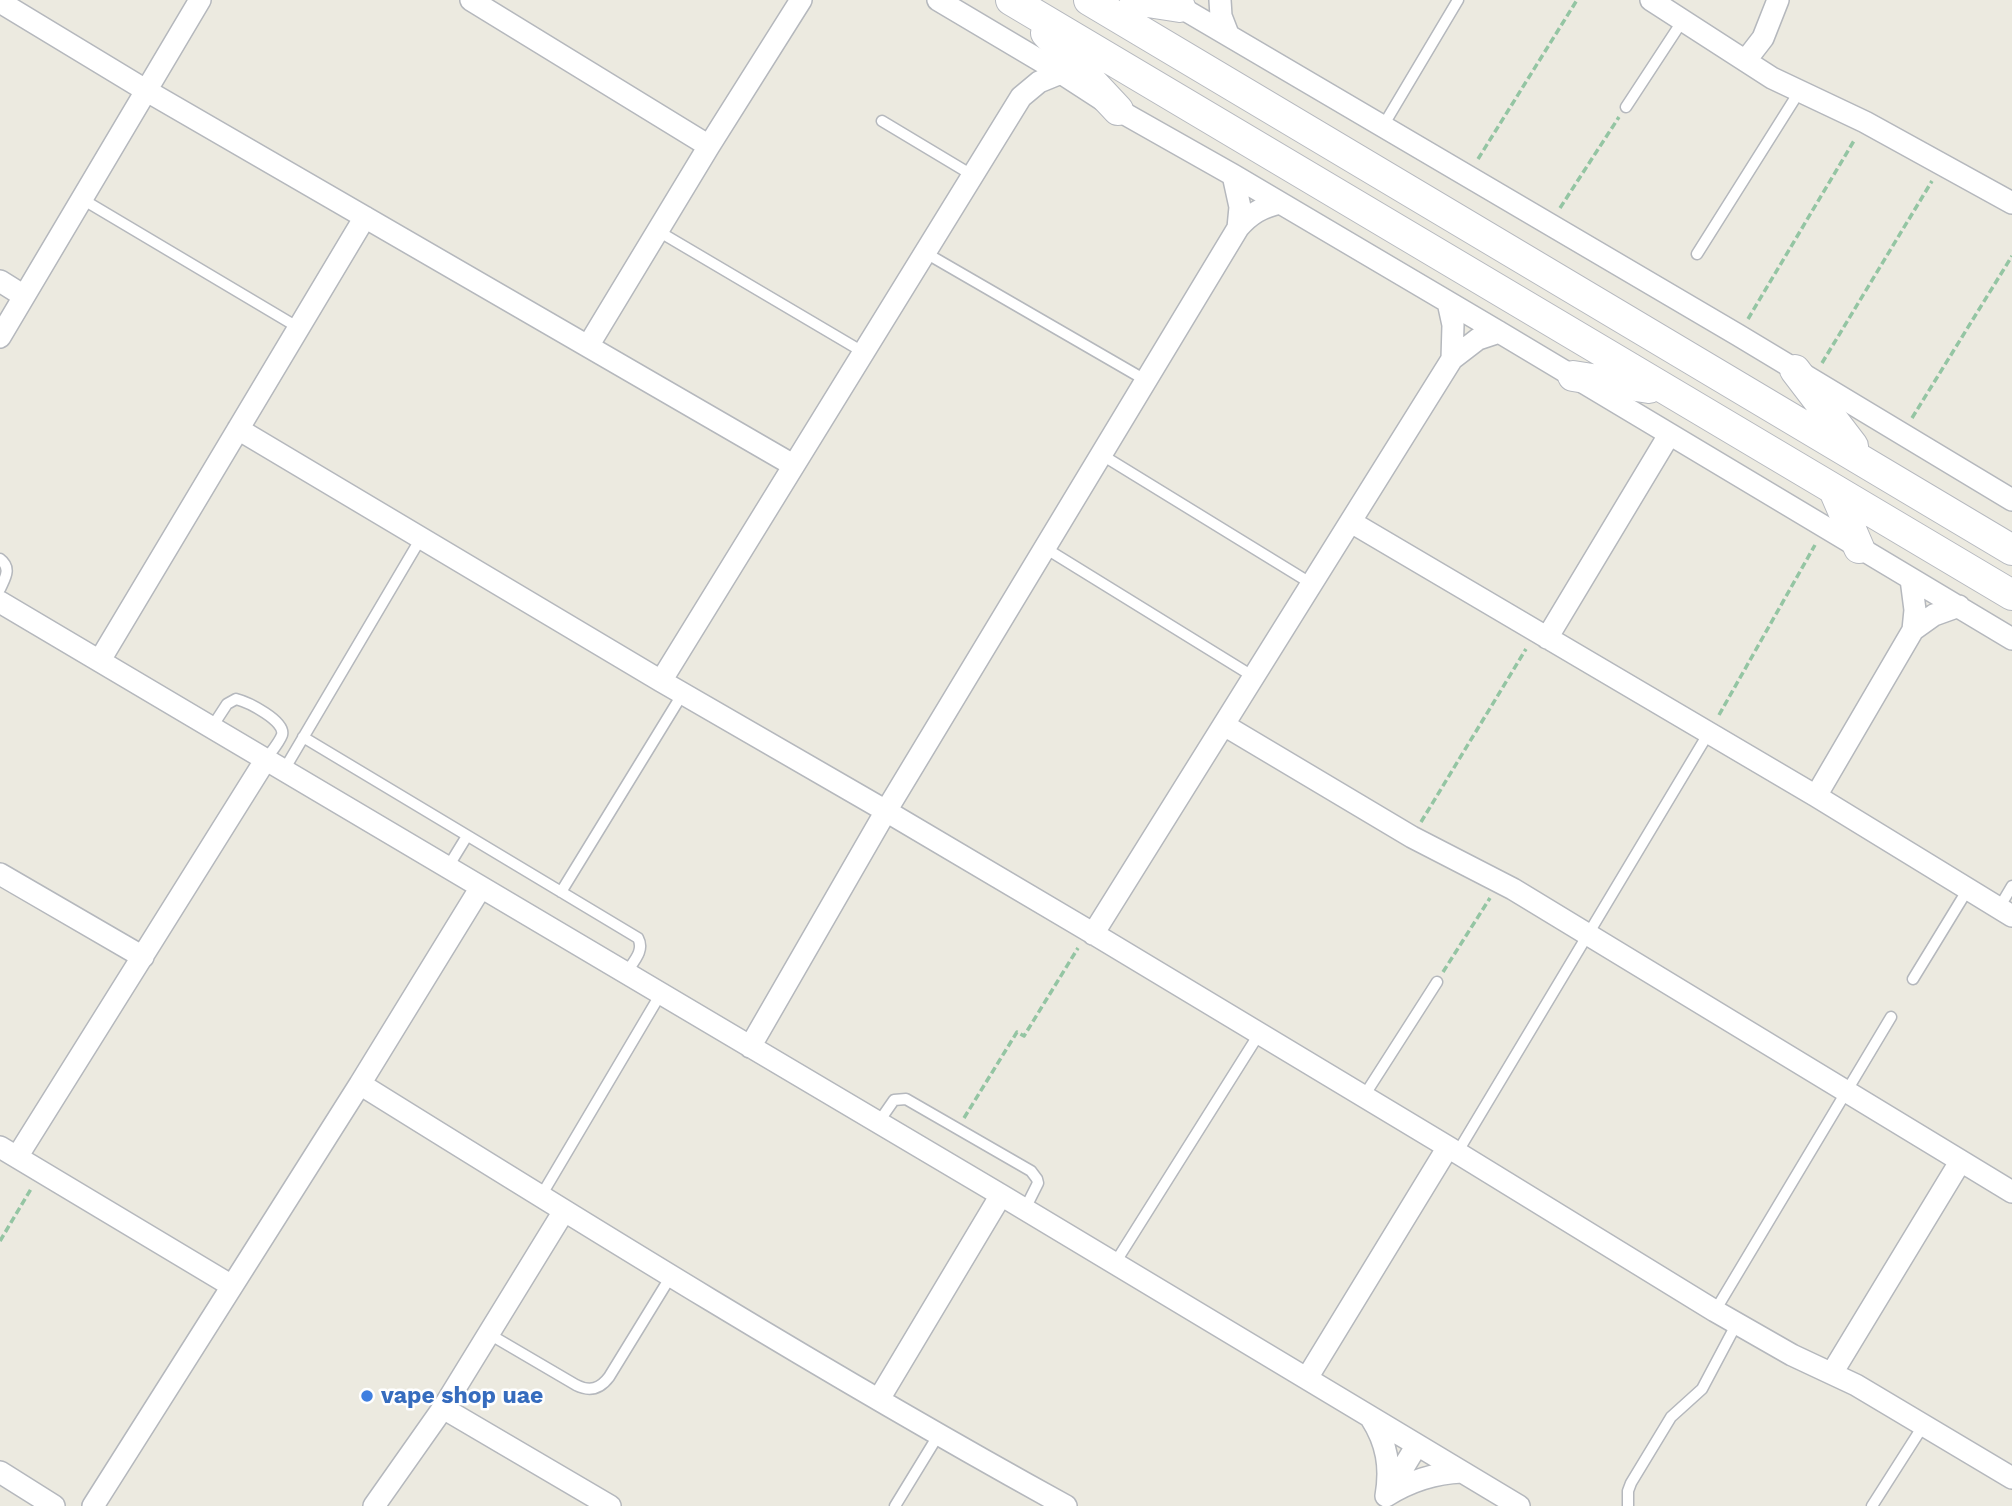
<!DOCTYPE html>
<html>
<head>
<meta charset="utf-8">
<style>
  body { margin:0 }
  canvas { display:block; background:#eceae0 }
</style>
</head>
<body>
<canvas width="2012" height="1506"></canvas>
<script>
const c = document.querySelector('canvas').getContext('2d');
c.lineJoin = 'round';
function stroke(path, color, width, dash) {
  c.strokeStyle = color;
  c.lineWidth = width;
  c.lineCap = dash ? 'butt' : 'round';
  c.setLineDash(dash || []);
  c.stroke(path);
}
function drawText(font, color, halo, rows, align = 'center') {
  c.font = font + ' "Work Sans",sans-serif';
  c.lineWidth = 5;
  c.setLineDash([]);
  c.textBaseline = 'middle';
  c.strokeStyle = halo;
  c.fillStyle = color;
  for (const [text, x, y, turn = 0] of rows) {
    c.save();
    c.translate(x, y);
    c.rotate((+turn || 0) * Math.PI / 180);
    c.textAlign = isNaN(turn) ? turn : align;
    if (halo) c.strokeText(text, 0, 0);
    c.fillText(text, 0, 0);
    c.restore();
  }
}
const lane = new Path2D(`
  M 1626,107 L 1683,20
  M 882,121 L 972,175
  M 1383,126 L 1458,0
  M 82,199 L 299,328
  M 658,231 L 863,352
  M 924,252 L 1147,381
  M 1697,254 L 1799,92
  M 1102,455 L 1312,584
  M 1045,548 L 1254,677
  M 0,559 C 12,568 5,578 0,589
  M 212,727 L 227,704 L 236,699 C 248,702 286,721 282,735 C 279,743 271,752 266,759
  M 303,737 L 638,938 C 645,951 633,962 626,973
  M 284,770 L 421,538
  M 448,867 L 467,836
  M 561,892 L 683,693
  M 1999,908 L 2012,886
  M 1913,979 L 1968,889
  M 1364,1096 L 1437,982
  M 878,1123 L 894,1100 L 906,1099 L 1031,1171 L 1037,1179 L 1038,1183 L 1025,1209
  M 1457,1153 L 1708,734
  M 541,1196 L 660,995
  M 1115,1263 L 1259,1034
  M 1715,1311 L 1891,1017
  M 489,1334 L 576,1385 C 590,1392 600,1389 609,1377 L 671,1276
  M 895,1506 L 939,1434
  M 1628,1506 L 1628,1491 L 1631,1483 L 1671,1417 L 1702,1389 L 1737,1323
  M 1872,1506 L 1923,1426`);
const street = new Path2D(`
  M 471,0 L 709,146
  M 938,0 L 1061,73 L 1118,110 L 1233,175 L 1499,332 L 2012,639
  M 1168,0 L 1738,335 L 2012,500
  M 1220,0 L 1221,16 L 1228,34
  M 1651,0 L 1772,78 L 1865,122 L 2012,203
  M 0,2 L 147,91 L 793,465
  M 1746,60 L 1763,38 L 1778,0
  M 1233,175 L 1240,207 L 1238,228
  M 0,281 L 24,296
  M 1448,302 L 1453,325 L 1452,359
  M 0,337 L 200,0
  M 588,346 L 709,146 L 801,0
  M 238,429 L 661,681 L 886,811 L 1089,931 L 1448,1147 L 1715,1311 L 1792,1355 L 1856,1385 L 2012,1478
  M 1351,522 L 1816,796 L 2012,916
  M 1911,579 L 1915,610 L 1913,630
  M 0,602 L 1001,1195 L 1519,1506
  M 1547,638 L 1669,435
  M 100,660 L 365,217
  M 661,681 L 1021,97 L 1039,82 L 1061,73
  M 1224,725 L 1412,837 L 1513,889 L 2012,1192
  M 1816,796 L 1913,630 L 1934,615 L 1959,606
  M 0,874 L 143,957
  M 481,887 L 360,1084 C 593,1229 826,1374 1066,1506
  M 1093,934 L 1452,359 L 1478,339 L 1499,332
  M 750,1047 L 886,811 L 1238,228 C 1250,214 1262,207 1280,203
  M 0,1147 L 232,1286
  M 17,1157 L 266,759
  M 1832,1373 L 1960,1162
  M 1307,1378 L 1448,1147
  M 879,1399 L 1001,1195
  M 443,1408 L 610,1506
  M 1371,1418 C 1387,1443 1391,1467 1386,1496
  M 0,1472 L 54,1506
  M 1389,1491 L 1417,1445
  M 1386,1496 C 1410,1481 1433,1473 1462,1472
  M 93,1506 L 360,1084
  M 374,1506 L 443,1408 L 564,1211`);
const secondary = new Path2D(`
  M 1011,0 L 2012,595
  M 1089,0 L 2012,550
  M 1135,0 L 1180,7
  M 1046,33 L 1118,110
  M 1795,370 L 1853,446
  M 1573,376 L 1649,388
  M 1834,490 L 1859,548`);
stroke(lane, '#b5b8bd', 13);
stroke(street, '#b5b8bd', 24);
stroke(secondary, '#b6b9bf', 32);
stroke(new Path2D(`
  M 1478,159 L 1577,0
  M 1560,208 L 1619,117
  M 1748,319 L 1855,139
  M 1822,363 L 1932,181
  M 1912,418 L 2012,256
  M 1719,715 L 1815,545
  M 1421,822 L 1526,649
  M 1443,972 L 1490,898
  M 964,1118 L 1017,1032 L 1024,1036 L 1078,948
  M 0,1241 L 31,1189`), '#94c5a3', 3.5, [7, 3.5]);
stroke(lane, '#fff', 10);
stroke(street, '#fff', 21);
stroke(secondary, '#fff', 30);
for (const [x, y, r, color] of [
  [367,1396,7,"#3f7fe0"]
]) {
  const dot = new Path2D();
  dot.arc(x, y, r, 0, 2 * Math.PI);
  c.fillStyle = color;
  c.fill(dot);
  stroke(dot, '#fff', 2.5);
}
drawText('bold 23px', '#366cbe', '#fff', [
  ["vape shop uae",381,1396]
], 'left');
</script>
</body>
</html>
